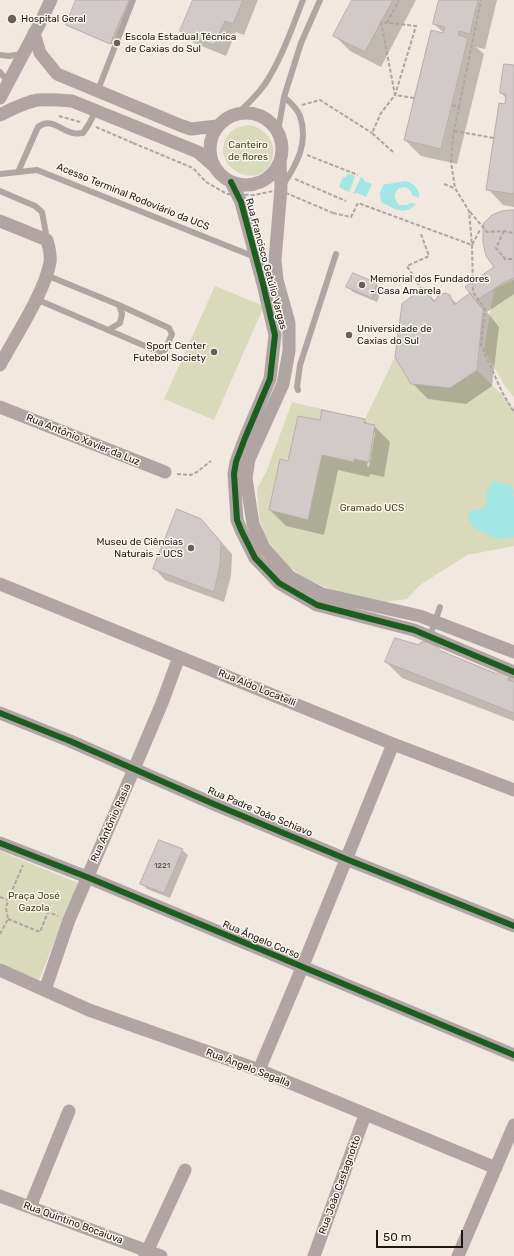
<!DOCTYPE html>
<html>
<head>
<meta charset="utf-8">
<style>
  body { margin:0 }
  #map { position:relative; width:514px; height:1256px; overflow:hidden; background:#f1e8df; font-family:Rubik,sans-serif }
  canvas { display:block }
  .scale { position:absolute; left:376px; top:1230px; width:87px; height:18px; box-sizing:border-box; border:2px solid #1e1813; border-top:0; padding-left:5px; font-size:12px; line-height:14px; white-space:nowrap; color:#1e1813; -webkit-text-stroke:3px #fdf6f0; paint-order:stroke }
</style>
</head>
<body>
<div id="map">
<canvas width="514" height="1256"></canvas>
<div class="scale">50 m</div>
</div>
<script>
const c = document.querySelector('canvas').getContext('2d');
c.lineJoin = 'round';
function fillPath(path, color) {
  c.fillStyle = color;
  c.fill(path, 'evenodd');
}
function stroke(path, color, width, dash) {
  c.strokeStyle = color;
  c.lineWidth = width;
  c.lineCap = dash ? 'butt' : 'round';
  c.setLineDash(dash || []);
  c.stroke(path);
}
function drawText(font, color, halo, rows, align = 'center') {
  c.font = font + ' Rubik,sans-serif';
  c.lineWidth = 3;
  c.setLineDash([]);
  c.textBaseline = 'middle';
  c.strokeStyle = halo;
  c.fillStyle = color;
  for (const [text, x, y, turn = 0] of rows) {
    c.save();
    c.translate(x, y);
    c.rotate((+turn || 0) * Math.PI / 180);
    c.textAlign = isNaN(turn) ? turn : align;
    if (halo) c.strokeText(text, 0, 0);
    c.fillText(text, 0, 0);
    c.restore();
  }
}
fillPath(new Path2D(`
  M 246,125 C 266,126 280,145 270,164 C 256,190 214,168 225,141 C 229,131 234,128 246,125 Z
  M 514,280 L 514,397 L 505,386 L 484,350 L 494,289 Z
  M 215,286 L 264,306 L 214,420 L 164,399 Z
  M 395,357 L 411,384 L 450,388 L 477,370 L 509,402 L 514,410 L 514,546 L 467,555 L 420,585 L 407,599 L 384,602 L 336,592 L 303,577 L 279,559 L 266,538 L 259,517 L 257,489 L 267,470 L 292,402 L 365,419 Z
  M 0,851 L 78,883 L 39,980 L 0,964 Z`), '#d9d9bc');
fillPath(new Path2D(`
  M 348,174 L 355,176 L 349,192 L 339,187 L 343,177 L 345,177 Z
  M 361,177 L 363,178 L 364,181 L 372,184 L 366,197 L 357,193 L 353,194 Z
  M 406,181 C 414,184 420,189 419,198 L 412,195 C 409,180 386,189 399,205 L 407,205 L 410,203 L 416,204 C 404,217 394,208 381,202 L 380,192 L 384,184 L 388,184 Z
  M 493,481 L 512,486 L 514,493 L 512,495 L 514,497 L 514,537 L 498,539 L 490,536 L 474,528 L 468,518 L 471,510 L 477,510 L 484,508 L 487,501 L 486,494 Z`), '#a2e6e5');
fillPath(new Path2D(`
  M 77,0 L 132,0 L 113,45 L 70,27 L 67,25 Z
  M 194,0 L 258,0 L 244,35 L 236,32 L 226,56 L 192,42 L 181,31 Z
  M 353,0 L 416,0 L 381,67 L 350,51 L 334,35 Z
  M 440,0 L 497,0 L 485,49 L 476,47 L 484,54 L 457,164 L 421,156 L 405,140 L 445,34 L 434,24 Z
  M 514,66 L 514,207 L 503,205 L 488,189 L 507,99 L 501,93 Z
  M 514,211 L 514,294 L 487,312 L 499,327 L 492,386 L 466,404 L 428,399 L 412,383 L 424,289 L 435,301 L 449,296 L 457,304 L 471,293 L 496,268 Z
  M 376,284 L 382,289 L 377,302 L 353,292 L 348,287 Z
  M 364,420 L 369,425 L 374,426 L 390,442 L 384,477 L 370,474 L 369,477 L 338,470 L 324,535 L 286,526 L 270,510 L 289,462 L 321,422 ZM 373,433 L 375,433 L 369,467 L 367,466 Z
  M 212,532 L 232,554 L 231,576 L 224,602 L 165,580 L 154,568 Z
  M 386,662 L 498,675 L 510,675 L 514,679 L 514,721 L 402,678 Z
  M 182,850 L 188,855 L 170,898 L 147,889 L 142,884 Z`), '#0003');
const building = new Path2D(`
  M 76,0 L 129,0 L 110,44 L 66,25 Z
  M 193,0 L 243,0 L 233,24 L 225,21 L 214,45 L 180,31 Z
  M 352,0 L 393,0 L 365,52 L 333,36 Z
  M 439,0 L 478,0 L 470,34 L 459,31 L 458,35 L 468,38 L 441,149 L 404,140 L 431,30 L 443,33 L 445,27 L 433,24 Z
  M 504,64 L 514,65 L 514,194 L 486,190 L 499,103 L 505,104 L 506,94 L 500,93 Z
  M 511,210 L 514,210 L 514,278 L 504,282 L 476,301 L 465,287 L 494,267 L 486,256 L 483,242 L 483,224 L 492,215 L 502,211 Z
  M 353,273 L 377,283 L 372,298 L 346,287 Z
  M 424,288 L 434,302 L 439,295 L 446,293 L 450,295 L 454,305 L 470,293 L 483,310 L 477,370 L 450,388 L 411,384 L 395,357 L 402,304 Z
  M 322,410 L 365,419 L 364,423 L 375,425 L 369,462 L 354,459 L 354,462 L 322,455 L 308,520 L 269,510 L 280,459 L 288,461 L 298,416 L 320,420 Z
  M 177,509 L 201,519 L 221,542 L 220,565 L 214,592 L 153,569 Z
  M 395,638 L 419,645 L 421,642 L 432,642 L 441,651 L 497,674 L 499,670 L 510,674 L 508,680 L 514,682 L 514,713 L 385,662 Z
  M 159,840 L 183,849 L 164,893 L 140,884 Z`);
fillPath(building, '#d2cac8');
stroke(building, '#b6aeac', 1);
stroke(new Path2D(`
  M 387,23 L 399,0
  M 302,105 L 320,100 L 372,133
  M 452,105 L 459,107 L 453,136 L 451,162 L 455,188 L 469,211 L 472,245 L 473,292 L 485,309 L 481,345 L 502,392 L 514,412
  M 459,107 L 481,0
  M 59,116 L 80,122
  M 96,127 L 133,143
  M 454,131 L 494,138
  M 393,152 L 372,133 L 381,113 L 395,95 L 416,26 L 381,22 L 395,95 L 414,98
  M 307,155 L 358,175
  M 295,179 L 346,201
  M 444,184 L 454,188
  M 470,212 L 487,232 L 504,231 L 514,233
  M 333,213 L 351,217 L 358,203 L 472,245 L 480,230
  M 504,231 L 496,248 L 505,259 L 514,259
  M 421,234 L 429,256 L 407,266 L 422,290
  M 177,474 L 191,475 L 197,472 L 211,461
  M 0,897 L 8,900
  M 8,919 L 40,932 L 48,912 L 58,916
  M 0,934 L 8,919 L 6,908 L 8,900 L 23,865`), '#aea5a3', 2, [4, 2]);
stroke(new Path2D(`
  M 0,55 L 9,56 L 22,54
  M 0,72 L 4,77 L 7,82
  M 98,90 L 133,0
  M 238,113 C 248,104 257,95 265,84 C 282,58 292,28 303,0
  M 278,131 L 284,97 L 301,43 L 320,0
  M 18,172 L 38,127 C 51,117 60,130 73,133 C 76,134 80,133 83,133 L 89,124 L 96,110
  M 0,174 L 37,170 L 255,257
  M 283,185 C 297,164 309,142 300,116 C 297,108 290,102 284,97
  M 0,191 L 35,206 L 42,212 L 47,239
  M 36,299 L 159,352 L 165,350 L 172,334 L 169,328 L 119,305 L 46,275
  M 108,330 L 120,323 L 122,314 L 119,305
  M 298,390 L 297,387 L 300,365 L 336,254
  M 430,636 L 440,607`), '#b1a5a4', 6);
stroke(new Path2D(`
  M 34,33 L 40,53 L 57,74 L 182,126 L 191,129 L 217,126
  M 0,98 L 41,21 L 51,0
  M210 149a36 36 0 1 1 72 0a36 36 0 1 1-72 0Z
  M 0,115 C 12,109 25,102 38,100 C 49,99 61,100 72,101 L 198,152 L 214,166
  M 280,162 L 281,188 L 275,260 L 277,280 L 289,323 L 289,351 L 283,384 L 249,459 L 246,478 L 253,524 L 264,548 L 290,577 L 322,594 L 420,616 L 514,652
  M 231,182 L 241,202 L 263,284 L 275,335 L 270,379 L 245,438 L 236,462 L 234,474 L 237,520 L 241,530 L 255,558 L 279,583 L 317,605 L 414,630 L 514,672
  M 0,221 L 47,240 C 49,247 51,255 50,262 C 45,292 15,337 0,365
  M 0,407 L 165,472
  M 0,584 L 393,744 L 514,790
  M 0,713 L 70,741 L 216,805 L 346,859 L 514,926
  M 0,843 L 87,877 L 514,1055
  M 0,970 L 89,1010 L 259,1070 L 496,1168
  M 45,990 L 69,920 L 134,769 L 162,703 L 179,657
  M 259,1070 L 302,968 L 393,744
  M 0,1196 L 161,1256
  M 30,1207 L 69,1111
  M 145,1256 L 185,1170
  M 314,1256 L 365,1115
  M 458,1256 L 514,1125`), '#b1a5a4', 13);
stroke(new Path2D(`
  M 133,143 L 193,168 L 206,182 L 227,194 L 254,195 L 279,190 L 333,213`), '#aea5a3', 2, [4, 2]);
stroke(new Path2D(`
  M 231,182 L 241,202 L 263,284 L 275,335 L 270,379 L 245,438 L 236,462 L 234,474 L 237,520 L 241,530 L 255,558 L 279,583 L 317,605 L 414,630 L 514,672
  M 0,713 L 70,741 L 216,805 L 346,859 L 514,926
  M 0,843 L 87,877 L 514,1055`), '#1b5e20', 6);
for (const [x, y, r, color] of [
  [12,19,5,"#68615a"],
  [117,43,4,"#68615a"],
  [362,285,4,"#68615a"],
  [349,335,4,"#68615a"],
  [214,352,4,"#68615a"],
  [191,548,4,"#68615a"]
]) {
  const dot = new Path2D();
  dot.arc(x, y, r, 0, 2 * Math.PI);
  c.fillStyle = color;
  c.fill(dot);
  stroke(dot, '#fdf6f0', 1.5);
}
drawText('8px', '#4b4440', null, [
  ["1221",162,866]
]);
drawText('10px', '#1e1813', '#fdf6f0', [
  ["Hospital Geral",21,19],
  ["Escola Estadual Técnica",125,37],
  ["de Caxias do Sul",125,49],
  ["Memorial dos Fundadores",370,279],
  ["- Casa Amarela",370,291],
  ["Universidade de",357,329],
  ["Caxias do Sul",357,341],
  ["Sport Center",206,346,"right"],
  ["Futebol Society",206,358,"right"],
  ["Museu de Ciências",183,542,"right"],
  ["Naturais - UCS",183,554,"right"]
], 'left');
drawText('10px', '#434a15', '#fdf6f0', [
  ["Canteiro",248,145],
  ["de flores",248,157],
  ["Gramado UCS",372,508],
  ["Praça José",34,896],
  ["Gazola",34,908]
]);
drawText('10px', '#1e1813', '#fdf6f0', [
  ["Acesso Terminal Rodoviário da UCS",133,197,22],
  ["Rua Francisco Getúlio Vargas",266,264,75],
  ["Rua Antônio Xavier da Luz",83,440,22],
  ["Rua Aldo Locatelli",257,688,22],
  ["Rua Padre João Schiavo",260,812,23],
  ["Rua Antônio Rasia",111,823,-66],
  ["Rua Ângelo Corso",261,940,23],
  ["Rua Ângelo Segalla",248,1068,21],
  ["Rua João Castagnotto",340,1185,-70],
  ["Rua Quintino Bocaiuva",73,1223,20]
]);
</script>
</body>
</html>
